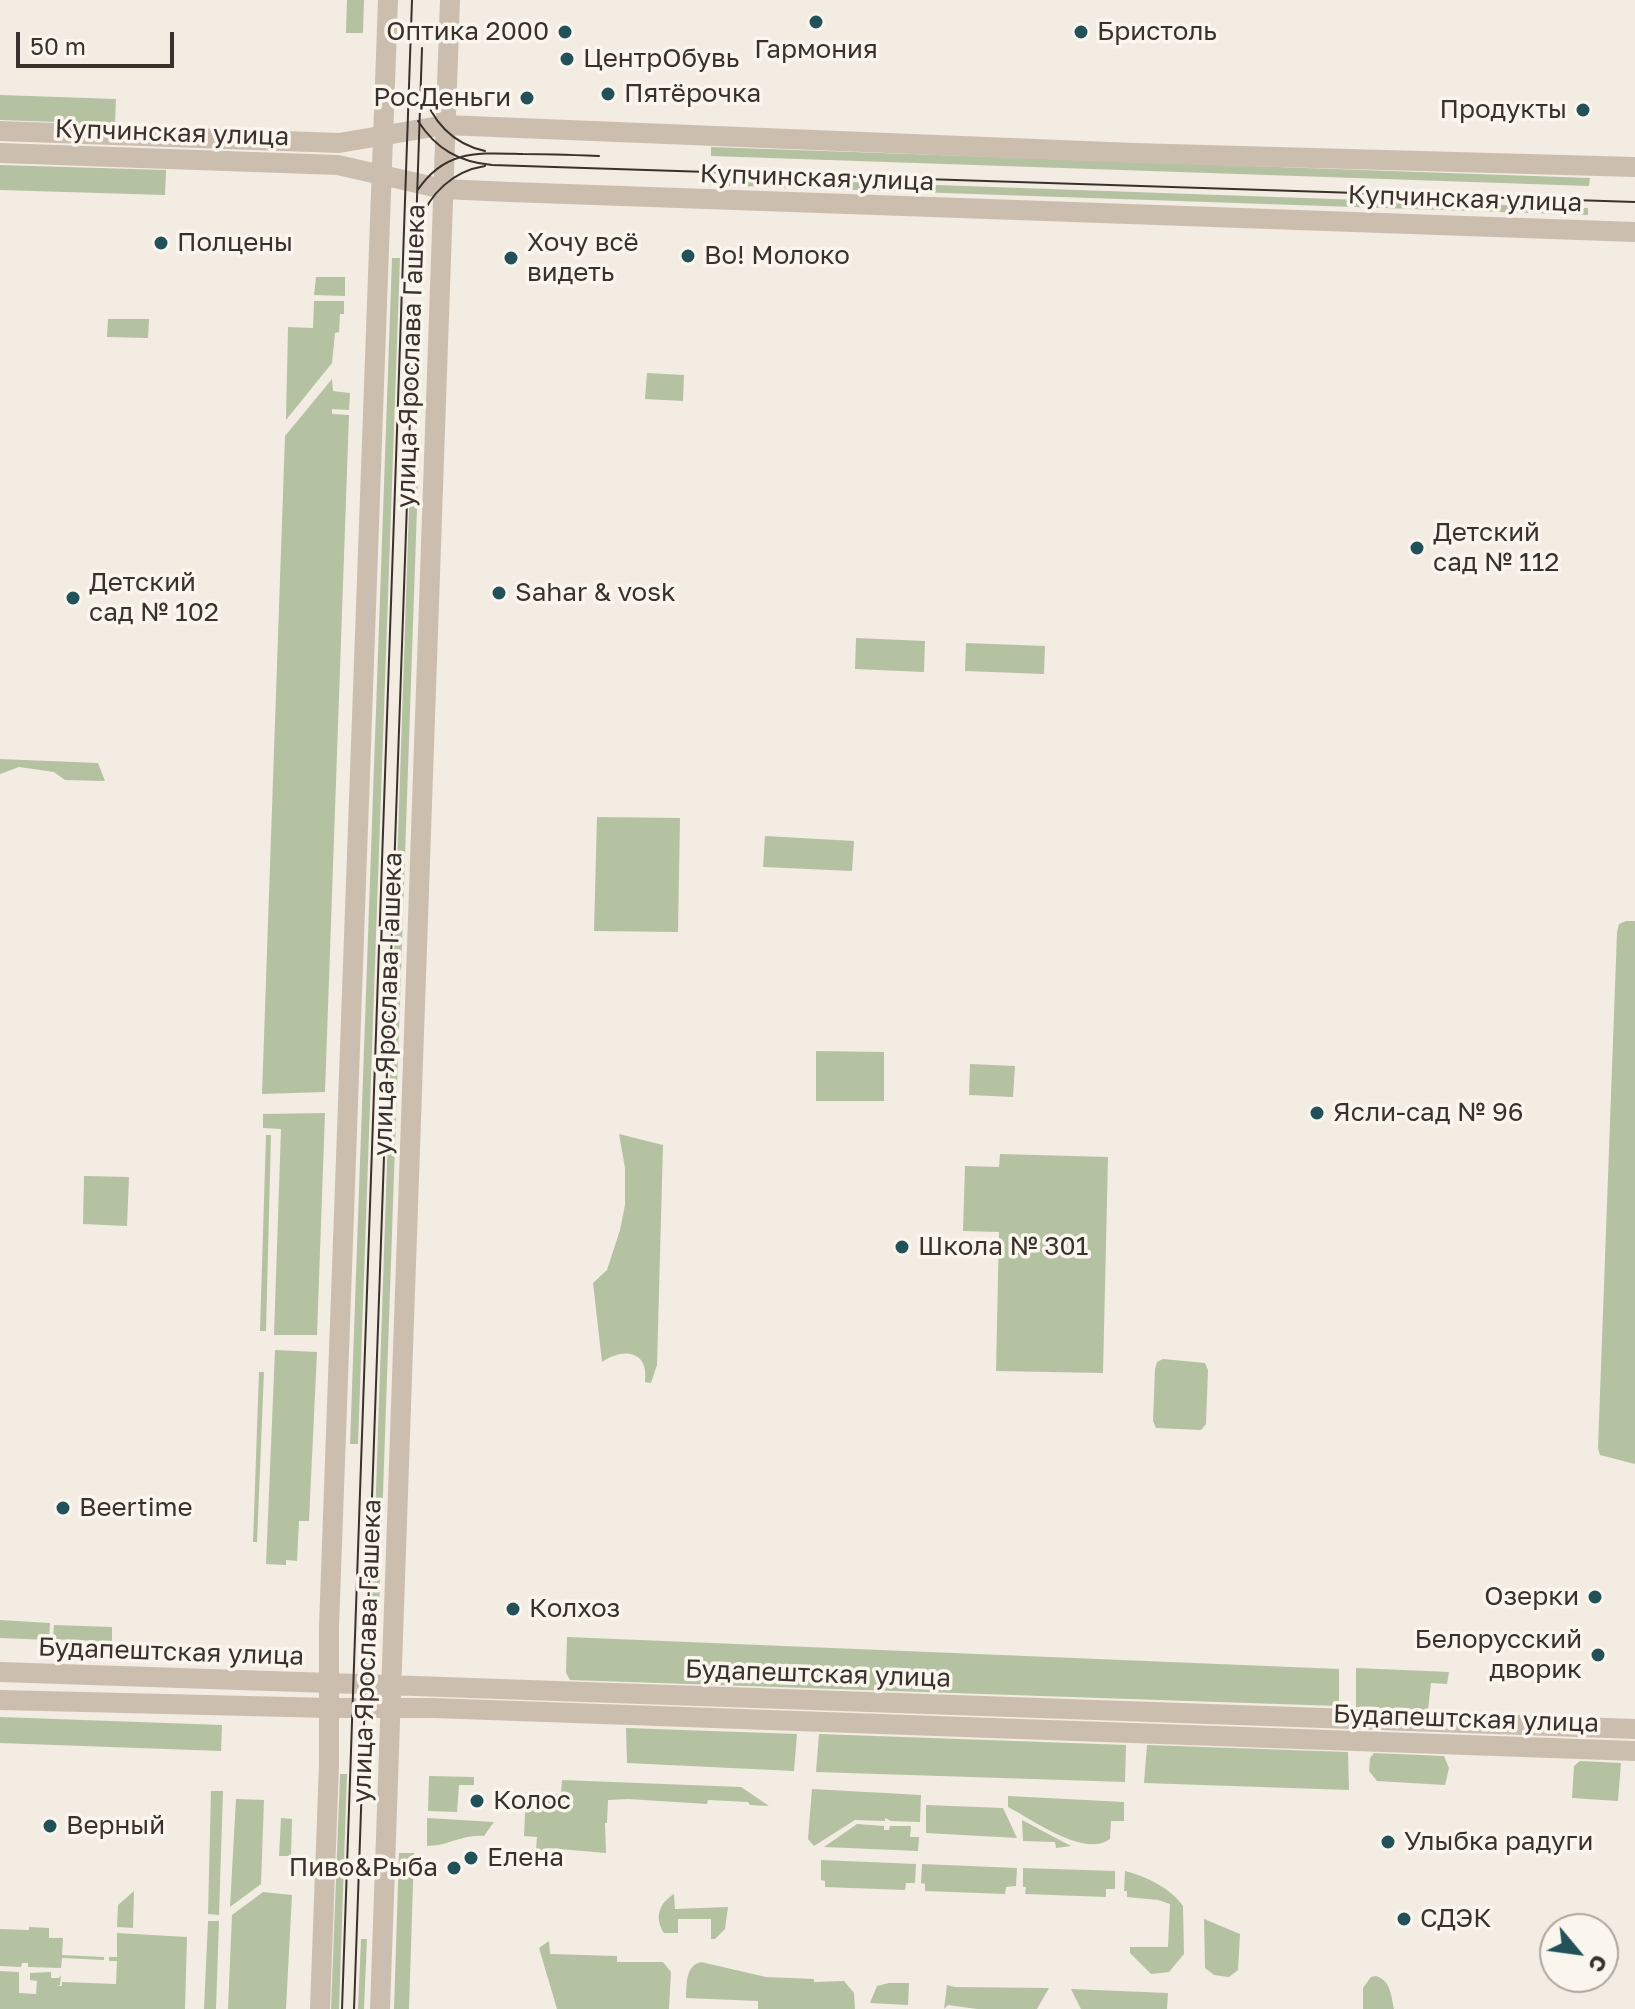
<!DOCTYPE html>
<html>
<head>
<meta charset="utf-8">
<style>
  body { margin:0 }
  #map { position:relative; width:1635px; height:2009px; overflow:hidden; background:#f3ece2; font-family:"Golos Text",sans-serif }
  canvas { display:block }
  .north { position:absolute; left:1539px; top:1913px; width:80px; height:80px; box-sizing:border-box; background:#faf6ee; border:2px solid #ada7a0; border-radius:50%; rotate:119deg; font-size:22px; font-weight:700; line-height:32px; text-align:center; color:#3a312c }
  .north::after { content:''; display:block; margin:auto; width:28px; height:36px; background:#22515a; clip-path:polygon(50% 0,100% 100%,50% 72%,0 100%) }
  .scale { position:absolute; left:16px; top:32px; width:158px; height:36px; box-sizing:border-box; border:4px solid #3a312c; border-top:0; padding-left:10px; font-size:24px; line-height:28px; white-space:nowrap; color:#3a312c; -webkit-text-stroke:6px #faf6ee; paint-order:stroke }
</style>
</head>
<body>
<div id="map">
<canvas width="1635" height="2009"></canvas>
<div class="north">С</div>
<div class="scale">50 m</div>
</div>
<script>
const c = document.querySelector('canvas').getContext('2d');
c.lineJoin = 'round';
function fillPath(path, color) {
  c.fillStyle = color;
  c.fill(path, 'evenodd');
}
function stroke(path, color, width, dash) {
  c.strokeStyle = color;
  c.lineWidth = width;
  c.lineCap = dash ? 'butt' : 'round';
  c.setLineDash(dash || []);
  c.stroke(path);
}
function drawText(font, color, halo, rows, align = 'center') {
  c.font = font + ' "Golos Text",sans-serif';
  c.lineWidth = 7;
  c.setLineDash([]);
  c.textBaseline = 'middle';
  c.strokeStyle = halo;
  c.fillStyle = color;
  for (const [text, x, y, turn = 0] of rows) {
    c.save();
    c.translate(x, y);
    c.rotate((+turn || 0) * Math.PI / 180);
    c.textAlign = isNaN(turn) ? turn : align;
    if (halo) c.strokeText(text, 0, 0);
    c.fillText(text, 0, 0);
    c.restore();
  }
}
fillPath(new Path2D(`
  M 347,0 L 364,0 L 363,33 L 346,33 Z
  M 0,95 L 116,99 L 115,124 L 0,120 Z
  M 711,147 L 1590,178 L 1589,186 L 711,156 Z
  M 0,165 L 166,170 L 165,195 L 0,190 Z
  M 710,177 L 1588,208 L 1588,215 L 710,185 Z
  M 392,258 L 400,258 L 358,1444 L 350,1444 Z
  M 316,277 L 345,277 L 345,296 L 314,295 Z
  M 314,301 L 344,301 L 344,314 L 340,314 L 339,332 L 335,333 L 332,363 L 286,420 L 288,327 L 313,328 Z
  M 108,319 L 149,319 L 148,338 L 107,337 Z
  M 647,373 L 684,375 L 683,401 L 645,399 Z
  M 332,379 L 333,391 L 350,393 L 349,410 L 332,409 L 332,414 L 349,415 L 325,1092 L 262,1094 L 285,436 Z
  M 411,450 L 419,450 L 379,1609 L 372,1609 Z
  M 856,638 L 925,641 L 924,672 L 855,669 Z
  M 966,643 L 1045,646 L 1044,674 L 965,671 Z
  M 0,759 L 98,763 L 105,781 L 65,780 L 54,772 L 19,767 L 0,774 Z
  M 597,817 L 680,818 L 678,932 L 594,931 Z
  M 765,836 L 854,841 L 852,871 L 763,867 Z
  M 1626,921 L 1635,921 L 1635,1464 L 1600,1455 L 1598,1448 L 1617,932 L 1619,924 Z
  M 816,1051 L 884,1052 L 884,1101 L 816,1101 Z
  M 970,1064 L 1015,1066 L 1013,1097 L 969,1095 Z
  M 325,1113 L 317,1335 L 274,1335 L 281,1129 L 263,1128 L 263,1114 Z
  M 619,1134 L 663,1145 L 657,1365 L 651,1383 L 645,1382 C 649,1351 624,1347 602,1362 L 593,1283 L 607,1270 L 620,1230 L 625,1205 L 625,1168 Z
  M 266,1135 L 271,1135 L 266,1331 L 260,1331 Z
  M 1000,1154 L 1108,1157 L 1103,1373 L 996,1371 L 999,1232 L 963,1231 L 965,1166 L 999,1167 Z
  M 84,1176 L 129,1177 L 127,1226 L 83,1224 Z
  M 275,1350 L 317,1352 L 309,1521 L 299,1521 L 297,1561 L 286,1560 L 286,1565 L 266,1564 Z
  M 1163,1359 L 1205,1363 L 1208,1370 L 1206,1424 L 1201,1430 L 1156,1428 L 1153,1421 L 1155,1369 L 1157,1362 Z
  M 259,1372 L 264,1372 L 257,1542 L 253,1542 Z
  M 0,1620 L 50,1623 L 49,1640 L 0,1638 Z
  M 54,1625 L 112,1627 L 112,1642 L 53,1639 Z
  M 567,1637 L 1339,1669 L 1339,1702 L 1337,1706 L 570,1680 L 566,1673 Z
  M 1356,1668 L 1449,1672 L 1447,1684 L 1431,1683 L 1428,1710 L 1356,1707 Z
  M 0,1717 L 222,1725 L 221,1751 L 0,1743 Z
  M 626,1728 L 797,1734 L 794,1771 L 627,1763 Z
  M 819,1734 L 1126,1745 L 1125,1782 L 816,1772 Z
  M 1147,1745 L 1348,1752 L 1349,1790 L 1144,1783 Z
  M 1374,1753 L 1444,1756 L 1449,1768 L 1445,1785 L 1377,1781 L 1369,1771 L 1370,1758 Z
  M 1580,1761 L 1621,1763 L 1618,1801 L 1572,1798 L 1574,1766 Z
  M 340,1774 L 347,1774 L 339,2009 L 331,2009 Z
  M 429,1776 L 474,1777 L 474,1785 L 459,1785 L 457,1812 L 428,1811 Z
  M 562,1780 L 741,1787 L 769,1806 L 750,1805 L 748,1802 L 708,1800 L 707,1804 L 628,1799 L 608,1800 L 607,1823 L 605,1823 L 606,1853 L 548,1848 L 547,1851 L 536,1850 L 537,1837 L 524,1836 L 526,1792 L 561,1794 Z
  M 812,1789 L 921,1795 L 920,1822 L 891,1821 L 885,1818 L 885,1821 L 855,1820 L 814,1846 L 808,1839 Z
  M 211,1791 L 223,1791 L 219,1915 L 208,1914 Z
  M 1008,1796 L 1124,1802 L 1124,1821 L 1111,1821 L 1110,1839 C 1085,1858 1033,1820 1008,1807 Z
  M 236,1799 L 264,1800 L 261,1884 L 230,1907 Z
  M 926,1805 L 1003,1808 L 1017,1838 L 926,1833 Z
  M 281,1818 L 292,1819 L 291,1856 L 279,1856 Z
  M 427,1818 L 494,1822 L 484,1836 C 463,1834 448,1846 427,1846 Z
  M 1022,1820 L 1071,1846 L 1056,1848 L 1055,1842 L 1023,1841 Z
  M 857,1824 L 884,1826 L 884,1830 L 889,1830 L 890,1826 L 911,1826 L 910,1837 L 919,1837 L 918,1851 L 824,1847 Z
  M 399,1853 L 414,1853 L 409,2009 L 394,2009 Z
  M 821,1860 L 916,1864 L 915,1883 L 906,1883 L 905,1890 L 825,1887 L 825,1881 L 821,1880 Z
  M 922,1864 L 1017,1868 L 1016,1886 L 1006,1887 L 1005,1894 L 925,1891 L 925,1884 L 921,1883 Z
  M 1023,1868 L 1115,1871 L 1115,1889 L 1106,1889 L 1106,1897 L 1025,1894 L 1026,1887 L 1023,1887 Z
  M 1125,1871 C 1145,1876 1171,1888 1183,1906 L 1184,1954 L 1169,1972 L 1151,1974 L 1130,1953 L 1130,1947 L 1168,1947 L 1170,1904 L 1158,1900 L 1127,1897 L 1127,1891 L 1124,1891 Z
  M 134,1891 L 133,1928 L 117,1927 L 118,1905 Z
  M 263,1892 L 292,1895 L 286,2009 L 228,2009 L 232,1915 Z
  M 674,1894 L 675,1909 L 728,1907 L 725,1929 L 715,1939 L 711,1939 L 711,1919 L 678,1919 L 678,1933 L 664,1933 C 654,1918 659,1903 674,1894 Z
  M 1204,1919 L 1240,1934 L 1238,1970 L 1229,1977 L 1214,1975 L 1205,1968 Z
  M 208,1921 L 219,1921 L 216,2009 L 204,2009 Z
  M 29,1927 L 49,1928 L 49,1938 L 63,1938 L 62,1955 L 104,1957 L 104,1960 L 62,1958 L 61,1968 L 28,1967 L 28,1963 L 22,1963 L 21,1967 L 0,1966 L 0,1929 L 29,1930 Z
  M 117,1933 L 187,1937 L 185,2009 L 0,2009 L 0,1971 L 19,1972 L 19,1993 L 36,1994 L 37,1981 L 30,1980 L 30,1973 L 51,1972 L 51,1978 L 59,1978 L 61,1975 L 60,1985 L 57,1986 L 62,1986 L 62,1982 L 116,1984 L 117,1961 L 109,1961 L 109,1957 L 117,1957 Z
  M 361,1939 L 367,1939 L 364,2009 L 358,2009 Z
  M 549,1941 L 550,1954 L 617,1956 L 617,1962 L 663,1962 L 671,1972 L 669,2009 L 557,2009 L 539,1948 Z
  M 701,1962 L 766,1977 L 814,1979 L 814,1982 L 844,1981 L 854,1993 L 855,2009 L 758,2009 L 758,2001 L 686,1998 C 687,1984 685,1966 701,1962 Z
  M 1376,1976 C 1391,1981 1391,1995 1394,2009 L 1363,2009 L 1363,1988 L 1371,1977 Z
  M 889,1983 L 909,1983 L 908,2005 L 870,2003 L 877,1986 Z
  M 947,1985 L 955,1987 L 1049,1988 L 1037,2009 L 977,2009 L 948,2005 L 944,2009 Z
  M 1071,1989 L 1168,1993 L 1167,2009 L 1081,2009 Z`), '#b4c2a2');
stroke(new Path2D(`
  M 0,131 L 339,143 L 445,125 L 1134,153 L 1635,167
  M 0,153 L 338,165 L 443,189 L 510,192 L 1635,232
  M 0,1672 L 330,1683
  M 0,1700 L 330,1708`), '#cbbeae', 20);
stroke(new Path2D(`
  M 330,1683 L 1635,1729
  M 330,1708 L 434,1708 L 1635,1751
  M 320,2009 L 329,1764 L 329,1626 L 388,0
  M 380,2009 L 450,0`), '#cbbeae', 20);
stroke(new Path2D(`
  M 423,90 C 431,121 453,144 485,151
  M 418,121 C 436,149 459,162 492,165 L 1635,202
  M 417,191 C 445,149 478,153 523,154 C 548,154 574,155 599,156
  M 419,223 C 430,193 453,171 485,166
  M 416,228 L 422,48
  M 342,2009 L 412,0
  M 354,2009 L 413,332`), '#3a312c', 2);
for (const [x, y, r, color] of [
  [816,22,8,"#22515a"],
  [565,32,8,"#22515a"],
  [1081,32,8,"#22515a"],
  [567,59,8,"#22515a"],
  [608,94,8,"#22515a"],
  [527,98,8,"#22515a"],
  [1583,110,8,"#22515a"],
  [161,243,8,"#22515a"],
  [688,256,8,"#22515a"],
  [511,258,8,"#22515a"],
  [1417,548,8,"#22515a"],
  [499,593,8,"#22515a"],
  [73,598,8,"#22515a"],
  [1317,1113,8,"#22515a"],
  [902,1247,8,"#22515a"],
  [63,1508,8,"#22515a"],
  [1595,1597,8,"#22515a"],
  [513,1609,8,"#22515a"],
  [1598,1655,8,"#22515a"],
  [477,1801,8,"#22515a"],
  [50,1826,8,"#22515a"],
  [1388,1842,8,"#22515a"],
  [471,1858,8,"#22515a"],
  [454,1868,8,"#22515a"],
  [1404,1919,8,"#22515a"]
]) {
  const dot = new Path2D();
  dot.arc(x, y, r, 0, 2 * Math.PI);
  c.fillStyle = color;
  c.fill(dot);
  stroke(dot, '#faf6ee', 3);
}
drawText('26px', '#3a312c', '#faf6ee', [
  ["Оптика 2000",549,32,"right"],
  ["Бристоль",1097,32],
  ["Гармония",816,50,"center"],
  ["ЦентрОбувь",583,59],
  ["Пятёрочка",624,94],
  ["РосДеньги",511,98,"right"],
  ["Продукты",1567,110,"right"],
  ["Полцены",177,243],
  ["Хочу всё",527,243],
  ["видеть",527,273],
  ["Во! Молоко",704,256],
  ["Детский",1433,533],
  ["сад № 112",1433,563],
  ["Детский",89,583],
  ["сад № 102",89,613],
  ["Sahar & vosk",515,593],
  ["Ясли-сад № 96",1333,1113],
  ["Школа № 301",918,1247],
  ["Beertime",79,1508],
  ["Озерки",1579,1597,"right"],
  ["Колхоз",529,1609],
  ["Белорусский",1582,1640,"right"],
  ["дворик",1582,1670,"right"],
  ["Колос",493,1801],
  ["Верный",66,1826],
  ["Улыбка радуги",1404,1842],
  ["Елена",487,1858],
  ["Пиво&Рыба",438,1868,"right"],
  ["СДЭК",1420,1919]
], 'left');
drawText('26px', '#3a312c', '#faf6ee', [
  ["Купчинская улица",172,133,2],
  ["Купчинская улица",817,178,2],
  ["Купчинская улица",1465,199,2],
  ["улица Ярослава Гашека",411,356,-88],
  ["улица Ярослава Гашека",388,1004,-88],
  ["улица Ярослава Гашека",367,1651,-88],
  ["Будапештская улица",171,1652,2],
  ["Будапештская улица",818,1674,2],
  ["Будапештская улица",1466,1719,2]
]);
</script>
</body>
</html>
